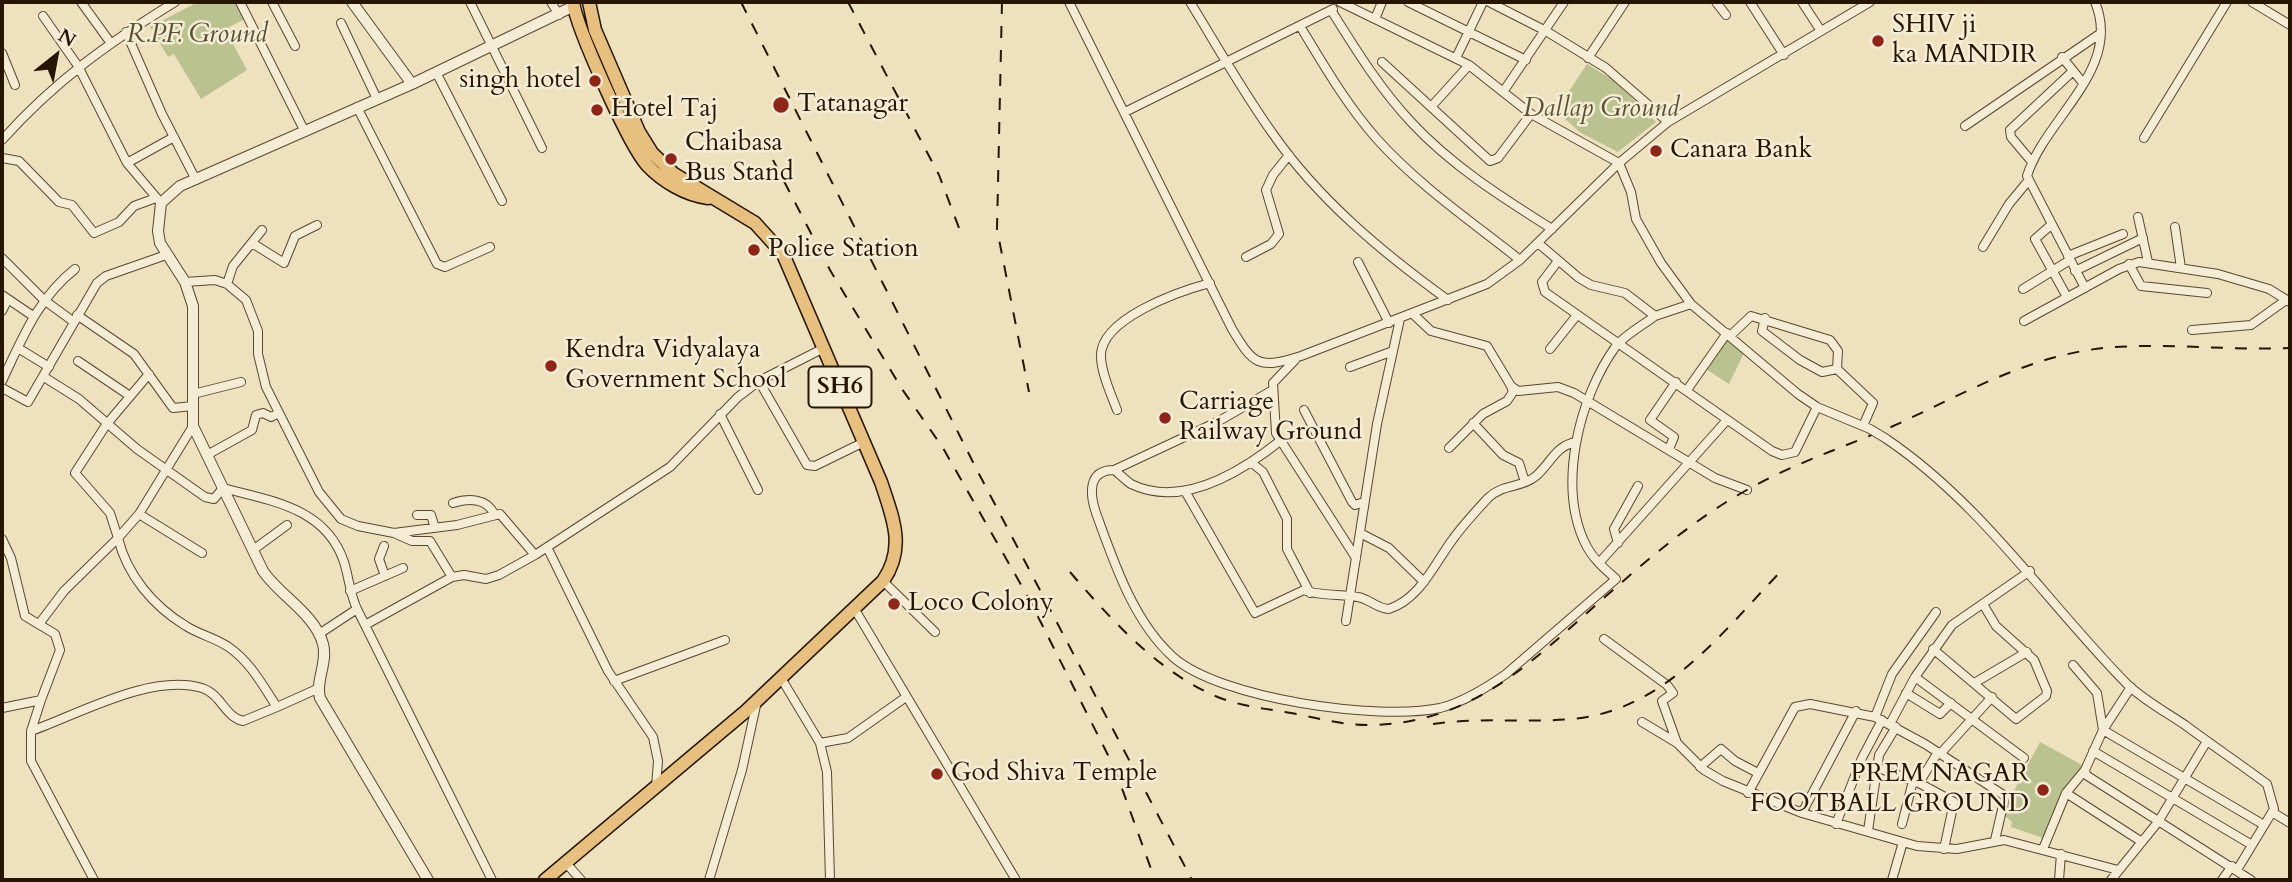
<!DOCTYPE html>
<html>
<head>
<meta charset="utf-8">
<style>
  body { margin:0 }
  #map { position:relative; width:2292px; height:882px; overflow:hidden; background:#eee1be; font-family:Cardo,serif }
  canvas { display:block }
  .frame { position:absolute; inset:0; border:4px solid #261500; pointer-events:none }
  .north { position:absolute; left:21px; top:21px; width:70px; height:70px; -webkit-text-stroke:5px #f4ecd5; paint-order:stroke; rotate:31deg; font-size:19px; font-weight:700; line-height:28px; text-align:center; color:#261500 }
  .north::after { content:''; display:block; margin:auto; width:24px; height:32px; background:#261500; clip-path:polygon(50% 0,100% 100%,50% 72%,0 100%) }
</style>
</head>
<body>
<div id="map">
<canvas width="2292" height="882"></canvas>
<div class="frame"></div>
<div class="north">N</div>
</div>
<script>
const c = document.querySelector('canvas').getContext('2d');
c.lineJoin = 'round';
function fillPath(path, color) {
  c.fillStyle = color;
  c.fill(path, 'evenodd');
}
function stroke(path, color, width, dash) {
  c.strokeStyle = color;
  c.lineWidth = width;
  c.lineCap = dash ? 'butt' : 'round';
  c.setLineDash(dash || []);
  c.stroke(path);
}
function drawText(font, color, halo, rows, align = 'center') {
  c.font = font + ' Cardo,serif';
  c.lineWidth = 5;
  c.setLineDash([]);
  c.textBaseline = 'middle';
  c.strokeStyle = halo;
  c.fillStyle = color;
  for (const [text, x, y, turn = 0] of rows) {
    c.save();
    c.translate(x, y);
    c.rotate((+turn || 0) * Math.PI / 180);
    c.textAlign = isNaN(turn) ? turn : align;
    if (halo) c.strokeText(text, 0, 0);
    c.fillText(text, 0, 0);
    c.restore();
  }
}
fillPath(new Path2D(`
  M 198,2 L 238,2 L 247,18 L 225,29 L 247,70 L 201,99 L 174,54 L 168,57 L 150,27 Z
  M 1587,64 L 1616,82 L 1656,122 L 1618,152 L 1581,133 L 1556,111 Z
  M 1728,337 L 1745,351 L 1729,384 L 1706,369 Z
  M 2040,742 L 2084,766 L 2046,839 L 2011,827 L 2012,822 L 2002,813 Z`), '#bac290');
const minor = new Path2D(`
  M 81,2 L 110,42
  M 240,2 L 305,132
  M 272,2 L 295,46
  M 470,2 L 542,148
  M 551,2 L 559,15
  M 1069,2 L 1232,329 C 1254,366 1259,369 1301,356 L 1487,284 L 1520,260 L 1619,163 L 1668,122
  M 1190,2 C 1217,46 1243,92 1273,134 C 1319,200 1383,253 1448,300
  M 1340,2 L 1469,65 L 1531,114 L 1619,163 L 1631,192 L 1636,219 L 1661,263 L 1691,304 L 1798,394 L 1817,407 L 1870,429
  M 1408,2 L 1526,60
  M 1489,2 L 1546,31 L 1606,68 L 1668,122 L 1870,2
  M 1716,2 L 1726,15
  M 1750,2 L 1784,55
  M 1802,2 L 1821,31
  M 2252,2 L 2290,25
  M 1331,10 C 1356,50 1380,89 1412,123 C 1452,166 1503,198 1552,229
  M 43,16 L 78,66 L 127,163 L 161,203
  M 1375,19 L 1382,2
  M 341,23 L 377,99
  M 1300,26 C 1323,64 1346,104 1376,138 C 1418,185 1471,221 1520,260
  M 126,32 L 162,114 L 196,180
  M 2,53 L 15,85
  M 2062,57 L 2083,83
  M 1456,58 L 1483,2
  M 1588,58 L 1625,2
  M 1382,62 L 1490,161 L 1498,158 L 1531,114
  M 436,72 L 502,201
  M 1503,92 L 1564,2
  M 357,107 L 437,264 L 445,267 L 490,247
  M 1431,107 L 1469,65
  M 1125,112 L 1333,9
  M 1965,126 L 2101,33
  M 2144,138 L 2227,2
  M 2,140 C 55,81 108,43 175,2
  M 2,158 L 19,161 L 59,202 L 72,205 L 94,233 L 119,222 L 134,206 L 156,198
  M 2032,162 L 2011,137 L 2010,130 L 2073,71
  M 127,163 L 174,137
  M 2138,217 L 2148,262
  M 2051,225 L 2035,239 L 2067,297
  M 2175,227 L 2181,268
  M 252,243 L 284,263 L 295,236 L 317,225
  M 1538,243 L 1579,278 L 1591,285 L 1625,293 L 1655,316 L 1691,304
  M 1983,247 L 2009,204 L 2028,181
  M 2068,256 L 2123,234
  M 1246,257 L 1271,244 L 1279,234 L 1266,190 L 1273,175 L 1289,155
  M 2,258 L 44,300 L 74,322
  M 1558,261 L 1542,282 L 1545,292 L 1772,451 L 1782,455 L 1795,452 L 1817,407
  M 1358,262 L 1389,323
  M 2129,264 L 2141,286 L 2207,293
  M 2075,271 L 2143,238
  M 185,282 L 215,280 L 227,284 L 246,300 L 258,331 L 258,354 L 266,387 L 319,492 L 341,519 L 358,526 L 394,533 L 457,525 L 500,514 L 535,555
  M 227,284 L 233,266 L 262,230
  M 2085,288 L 2027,176 C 2045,118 2123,69 2095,2
  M 2023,289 L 2070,260
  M 2,295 L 33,316
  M 2,311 L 8,299
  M 1413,314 L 1431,331 L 1487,346 L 1511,386 L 1518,391 L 1558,387 L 1574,393 L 1715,478 L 1747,490
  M 77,315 L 134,354 L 173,408 L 193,406
  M 1765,318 L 1762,331 L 1800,360 L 1822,372 L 1837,369
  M 2024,321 L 2119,269 L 2139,262 L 2218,274 L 2269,289 L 2290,302
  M 2192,330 L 2251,325 L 2286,300
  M 1730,336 L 1751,316 L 1830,340 L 1838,351 L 1837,369 L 1873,403 L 1863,426
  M 18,348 L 49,367
  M 1550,349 L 1577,315
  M 1295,360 L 1273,383 L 1276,433 L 1356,558
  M 78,361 L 130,396
  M 1350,367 L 1393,351
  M 44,377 L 79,399 L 137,449 L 205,497 L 214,499 L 223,488 C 272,501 326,508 344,562 C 349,578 350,594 357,609 L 492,880
  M 2,381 C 22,339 38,298 75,269
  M 759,381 L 807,465 L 815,466 L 864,442
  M 2,388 L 28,402 L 97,283 L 106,276 L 166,255
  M 1687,390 L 1727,333
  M 193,394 L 241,382
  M 1117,410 C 1111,394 1102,375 1101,358 C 1098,319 1180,291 1210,283
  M 1304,410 L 1352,502 L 1355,505 L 1364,502
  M 720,414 L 758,490
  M 1473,423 L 1503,455 L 1519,463 L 1525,482
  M 193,426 L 139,514 L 118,538 C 127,575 153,606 186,626 C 200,635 216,638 230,648 C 251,663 263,686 277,707 L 317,689
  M 1885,438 C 1982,503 2047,603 2128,685 C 2145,701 2166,712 2185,725 C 2212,745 2240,764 2267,784 L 2274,809 L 2237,870
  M 1280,441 C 1241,472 1182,509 1131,484 C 1125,480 1120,474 1114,470 C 1087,470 1090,495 1096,513 C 1114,562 1133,621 1173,657 C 1220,699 1379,721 1440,708 C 1464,702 1486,688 1506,674 L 1616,579 C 1605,569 1594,560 1587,547 C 1556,488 1579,397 1616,346 C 1625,335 1643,325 1655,316
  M 1449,448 L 1483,414 L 1507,401 L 1513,392 L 1511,386
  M 1669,449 L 1674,437 L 1650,420 L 1676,382
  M 207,455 L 252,430 L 256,415 L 263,413 L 271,417 L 279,413
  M 1252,463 L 1263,472 L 1287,519 L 1287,549 L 1310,593
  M 1114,470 L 1219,421 L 1271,391
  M 1185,491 L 1255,613 L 1304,590 C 1317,596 1343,594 1358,597 C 1370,599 1377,609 1389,609 C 1420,599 1435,563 1453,539 C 1463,525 1477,510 1488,498 C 1502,484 1522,488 1536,476 C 1551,463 1555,446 1576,442
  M 453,503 C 468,498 487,498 494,514
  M 139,514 L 202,553
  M 417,515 L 431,515 L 435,528
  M 394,533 L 412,541 L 430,541 L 452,577
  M 1360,533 L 1389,548 L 1424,582
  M 2,539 L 11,558 L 25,616 L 55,634 L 60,650 L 41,700 L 2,708
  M 1618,543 L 1614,529 L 1638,486
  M 384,546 L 379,559 L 385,576
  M 547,547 L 608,671 L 653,737 L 658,761 L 656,787
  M 253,550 L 287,525
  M 1599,563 L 1727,420
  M 883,581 L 935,632
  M 350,591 L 403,568
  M 854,608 L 1016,880
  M 1346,621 L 1377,424 L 1400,319
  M 39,624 L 64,591 L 118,538 L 110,513 L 75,473 L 106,425 L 149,374
  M 365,625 L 452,577 L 464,575 L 486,579 L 499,575 L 535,555 L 670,467 L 738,397 L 759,381 L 824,348
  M 319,634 L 357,609
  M 1604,639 L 1667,685 L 1673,693 L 1662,701 L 1677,743
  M 1933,649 L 2016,719 L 2046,696 L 2047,691 L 2034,660 L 1996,626 L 1983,604
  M 2073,665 L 2097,693 L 2103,730 L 2264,825
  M 1915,677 L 2024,758
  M 781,678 L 820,743 L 827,772 L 830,880
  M 614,681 L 725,640
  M 1976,682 L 2027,652
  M 2131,687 L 2103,730 L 2085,770 L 2086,775 L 2251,880
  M 1906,693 L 1940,714 L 1951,703
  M 41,700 L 31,731 C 79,714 151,673 202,688 C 221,694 225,717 243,721 L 277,707
  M 1875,717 L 1892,674 L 1936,612
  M 1642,722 L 1677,743 L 1704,770 L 1723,781 L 1802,813 L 1917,846 L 1957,849 L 2004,840 L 2118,870
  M 1890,724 L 1915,677 L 1952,625 L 2030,571
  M 31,731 L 31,761 L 94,880
  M 820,743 L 848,738 L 906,697
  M 2093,751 L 2252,845
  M 1940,754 L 1992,697
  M 1700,767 L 1721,749 L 1735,761 L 1758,773
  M 1876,767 L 1919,783 L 1954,802 L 1944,849
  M 1919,783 L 1938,752
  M 1748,793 L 1795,707 L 1810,704 L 1875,717 L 1925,744 L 2002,794 L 2005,797 L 1995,840
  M 2066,793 L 2142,842
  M 2272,812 L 2290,823
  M 1802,813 L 1856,711
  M 1836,824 L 1862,758 L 1882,720
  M 1902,824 L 1913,781
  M 1868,831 L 1879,755 L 1896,727
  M 2043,849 L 2066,793 L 2085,770
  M 566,863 L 581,880
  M 709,880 L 742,770 L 757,701
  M 1892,880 L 1903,842
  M 2059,880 L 2061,854
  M 2111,880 L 2158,822 L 2207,741
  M 2222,880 L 2232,866`);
const tertiary = new Path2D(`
  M 352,2 L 412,84
  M 428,880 L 320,698 C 315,681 328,663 323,644 C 315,614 280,596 263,571 L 193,426 L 193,306 L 185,282 L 160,243 L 158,231 L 161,203 L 180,186 L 412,84 L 574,6`);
const primary = new Path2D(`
  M 573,2 C 577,29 629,145 647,165 C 662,181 685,195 708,198
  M 545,880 L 746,711 L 883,581 C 906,548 893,518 881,482 L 783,254 L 755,223 L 674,174 L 652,153 L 639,132 L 595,30 L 589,2`);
stroke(minor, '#584830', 10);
stroke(tertiary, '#584830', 12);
stroke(primary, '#261500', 15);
stroke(minor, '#f4ecd5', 8);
stroke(tertiary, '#f4ecd5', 10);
stroke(primary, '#e7c07f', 12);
stroke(new Path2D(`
  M 741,2 L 978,472 L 1192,880
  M 848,2 L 939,175 L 959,228
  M 1002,2 L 997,229 L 1029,392
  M 773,160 L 830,270 L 902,389 L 943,448 L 1028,597 L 1115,769 L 1155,880
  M 1070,572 C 1111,620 1163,677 1223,699 C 1246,707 1268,709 1291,713 C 1319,718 1344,726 1373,725 C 1479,722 1538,655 1613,590 C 1655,553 1697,518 1745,491 C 1792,464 1842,448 1891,427 C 1960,396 2026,356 2104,348 C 2166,342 2228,351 2290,348
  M 1433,724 C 1479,717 1525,723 1572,719 C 1665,711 1723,631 1784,568`), '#261500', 2, [12, 12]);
const minorBridge = new Path2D(`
  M 1870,429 L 1885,438`);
stroke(minorBridge, '#584830', 10, []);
stroke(minorBridge, '#f4ecd5', 8);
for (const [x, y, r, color] of [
  [1878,41,7,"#8f2418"],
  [595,81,7,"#8f2418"],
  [781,105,9,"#8f2418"],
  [597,110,7,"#8f2418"],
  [1656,151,7,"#8f2418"],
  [671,159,7,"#8f2418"],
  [754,250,7,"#8f2418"],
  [551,366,7,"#8f2418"],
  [1165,418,7,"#8f2418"],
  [894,604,7,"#8f2418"],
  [937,774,7,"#8f2418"],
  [2043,790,7,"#8f2418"]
]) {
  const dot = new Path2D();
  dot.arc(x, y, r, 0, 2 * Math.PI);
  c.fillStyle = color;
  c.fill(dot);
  stroke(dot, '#f4ecd5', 2.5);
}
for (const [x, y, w] of [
  [840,387,63]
]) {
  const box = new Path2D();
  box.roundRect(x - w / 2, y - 20.5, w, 41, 5);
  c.fillStyle = '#f4ecd5';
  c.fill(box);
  stroke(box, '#261500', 2);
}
drawText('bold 24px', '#261500', null, [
  ["SH6",840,387]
]);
drawText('26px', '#261500', '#f4ecd5', [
  ["SHIV ji",1892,26],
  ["ka MANDIR",1892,56],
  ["singh hotel",581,81,"right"],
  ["Tatanagar",797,105],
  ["Hotel Taj",611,110],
  ["Chaibasa",685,144],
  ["Bus Stand",685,174],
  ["Canara Bank",1670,151],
  ["Police Station",768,250],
  ["Kendra Vidyalaya",565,351],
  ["Government School",565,381],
  ["Carriage",1179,403],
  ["Railway Ground",1179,433],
  ["Loco Colony",908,604],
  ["God Shiva Temple",951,774],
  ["PREM NAGAR",2029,775,"right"],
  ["FOOTBALL GROUND",2029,805,"right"]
], 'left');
drawText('italic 26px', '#5a5232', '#f4ecd5', [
  ["R.P.F. Ground",197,36],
  ["Dallap Ground",1601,110]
]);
</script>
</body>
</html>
